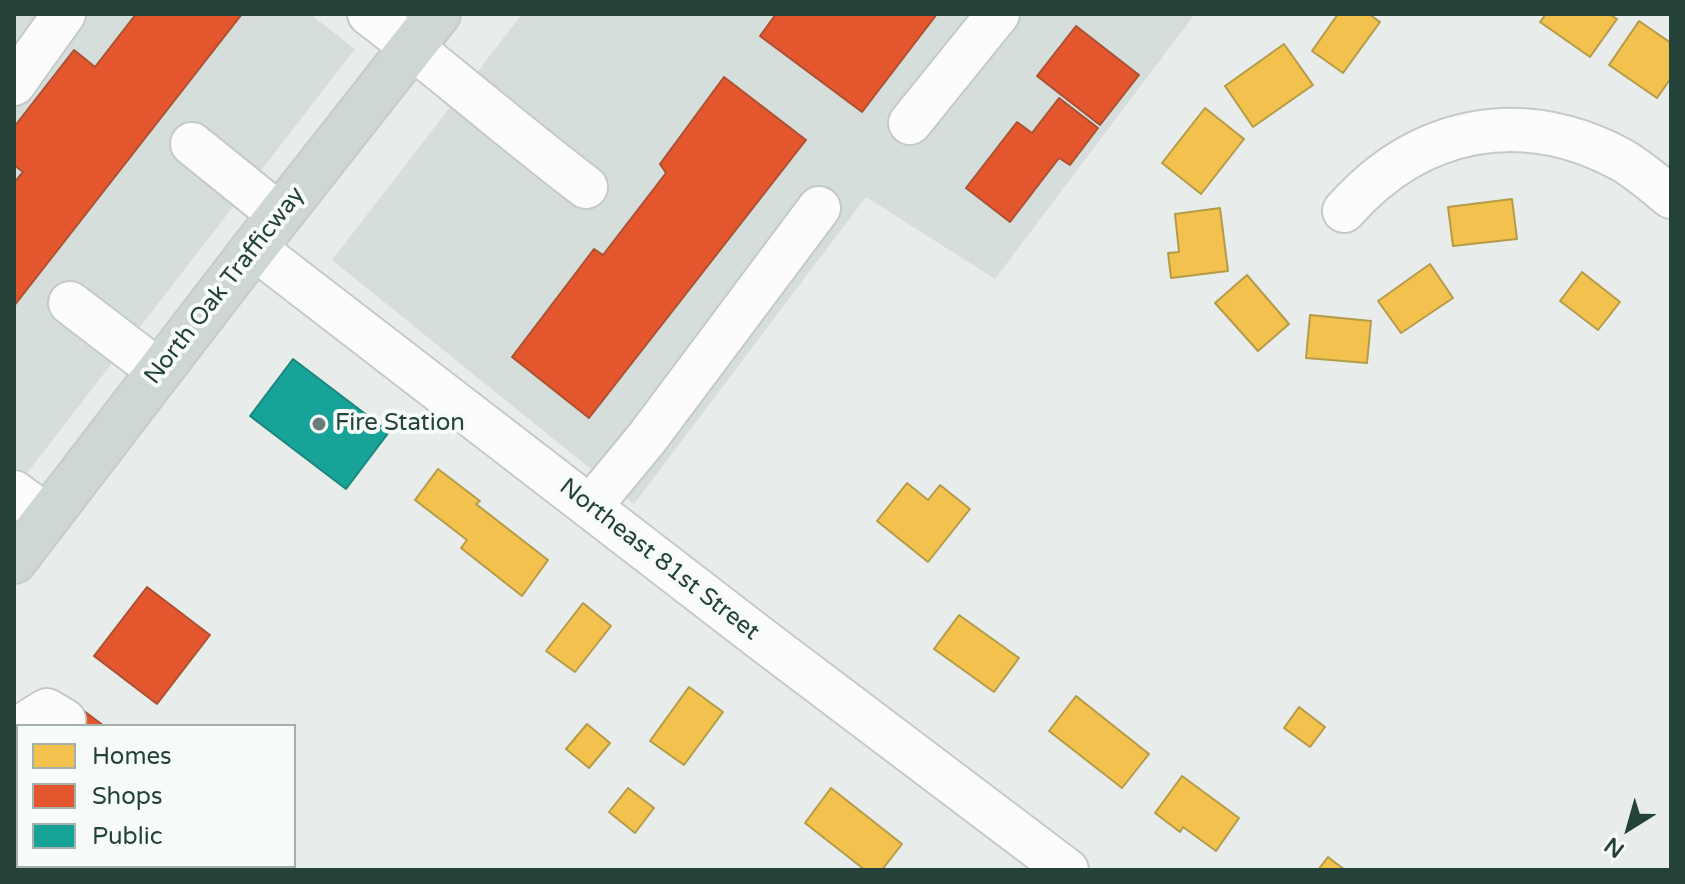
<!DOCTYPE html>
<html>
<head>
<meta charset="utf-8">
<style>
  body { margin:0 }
  #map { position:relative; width:1685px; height:884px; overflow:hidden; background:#e8edeb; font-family:"Varela Round",sans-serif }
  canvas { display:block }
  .frame { position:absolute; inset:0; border:16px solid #24423a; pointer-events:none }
  .legend { position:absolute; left:16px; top:724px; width:280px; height:144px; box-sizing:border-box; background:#f7fbf9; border:2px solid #a3b1ad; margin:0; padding:10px 14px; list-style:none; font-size:24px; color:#24423a }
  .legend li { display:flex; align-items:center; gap:16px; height:40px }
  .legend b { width:40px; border:2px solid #a3b1ad }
  .north { position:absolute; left:1589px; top:788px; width:80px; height:80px; -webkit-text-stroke:6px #f7fbf9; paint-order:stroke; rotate:217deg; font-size:22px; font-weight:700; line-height:32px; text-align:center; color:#24423a }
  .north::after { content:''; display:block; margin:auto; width:28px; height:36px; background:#24423a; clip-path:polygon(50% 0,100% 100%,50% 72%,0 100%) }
</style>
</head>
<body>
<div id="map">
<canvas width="1685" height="884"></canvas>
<div class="frame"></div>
<ul class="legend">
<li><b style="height:22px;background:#f2c14e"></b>Homes</li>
<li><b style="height:22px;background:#e4572e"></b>Shops</li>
<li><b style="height:22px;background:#17a398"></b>Public</li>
</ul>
<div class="north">N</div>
</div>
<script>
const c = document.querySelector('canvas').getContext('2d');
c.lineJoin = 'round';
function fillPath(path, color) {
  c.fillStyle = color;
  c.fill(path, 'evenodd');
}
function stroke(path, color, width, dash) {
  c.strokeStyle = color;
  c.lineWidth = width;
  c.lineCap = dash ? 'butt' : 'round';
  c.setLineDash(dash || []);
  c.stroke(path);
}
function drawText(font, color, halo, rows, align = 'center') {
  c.font = font + ' "Varela Round",sans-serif';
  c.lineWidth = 8;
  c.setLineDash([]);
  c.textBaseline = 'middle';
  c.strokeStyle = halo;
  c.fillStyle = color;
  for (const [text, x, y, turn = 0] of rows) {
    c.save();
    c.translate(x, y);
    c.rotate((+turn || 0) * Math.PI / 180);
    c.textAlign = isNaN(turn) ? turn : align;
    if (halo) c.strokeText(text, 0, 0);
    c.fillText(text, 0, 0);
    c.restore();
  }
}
fillPath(new Path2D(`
  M 14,14 L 310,14 L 355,49 L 14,490 Z
  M 522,14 L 1195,14 L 995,279 L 866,197 L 634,504 L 332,260 Z
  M 14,808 L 18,811 L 18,866 L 88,866 L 93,870 L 14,870 Z`), '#d6dedb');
const homes = new Path2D(`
  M 1338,14 L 1369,14 L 1380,22 L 1343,73 L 1312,51 Z
  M 1546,14 L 1609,14 L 1617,19 L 1590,57 L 1540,22 Z
  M 1639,21 L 1671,43 L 1671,78 L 1657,98 L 1609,65 Z
  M 1284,44 L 1313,85 L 1253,127 L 1225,86 Z
  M 1205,108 L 1244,139 L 1201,194 L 1162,163 Z
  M 1512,199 L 1517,239 L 1453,246 L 1448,207 Z
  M 1220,208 L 1228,271 L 1171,278 L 1168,253 L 1179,252 L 1175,214 Z
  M 1430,264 L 1453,298 L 1401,333 L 1378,301 Z
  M 1582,272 L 1620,302 L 1598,330 L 1560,301 Z
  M 1247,275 L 1289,324 L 1258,351 L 1215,303 Z
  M 1310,315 L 1371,321 L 1367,363 L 1306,358 Z
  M 438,469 L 480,501 L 476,504 L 548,560 L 522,596 L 461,548 L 467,540 L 415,500 Z
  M 907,483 L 928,500 L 940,485 L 970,509 L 928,562 L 877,521 Z
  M 583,603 L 611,626 L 575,672 L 546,651 Z
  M 959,615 L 1019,658 L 994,692 L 934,649 Z
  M 689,687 L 723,712 L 684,765 L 650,741 Z
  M 1076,696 L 1149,754 L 1122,788 L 1049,731 Z
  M 1299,707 L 1325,727 L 1310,747 L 1284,728 Z
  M 587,724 L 610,743 L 589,768 L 566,749 Z
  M 1182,776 L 1239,818 L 1216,851 L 1183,827 L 1180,832 L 1155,813 Z
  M 628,788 L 654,808 L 635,833 L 609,812 Z
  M 831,788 L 902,844 L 882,870 L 865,870 L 805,823 Z
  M 1328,857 L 1345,870 L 1318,870 Z`);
fillPath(homes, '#f2c14e');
stroke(homes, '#b49b48', 2);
const shops = new Path2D(`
  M 136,14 L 242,14 L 14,306 L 14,183 L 23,172 L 14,165 L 14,127 L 74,50 L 95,67 Z
  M 776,14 L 937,14 L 862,112 L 760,36 Z
  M 1076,26 L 1139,75 L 1100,125 L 1037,76 Z
  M 724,77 L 806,140 L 589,418 L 512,357 L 594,249 L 603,255 L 666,173 L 660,164 Z
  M 1059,98 L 1098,128 L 1070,165 L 1059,158 L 1010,222 L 966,188 L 1017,122 L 1032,133 Z
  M 147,587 L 210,635 L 157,704 L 94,656 Z
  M 76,705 L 104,726 L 60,726 Z`);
fillPath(shops, '#e4572e');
stroke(shops, '#aa5132', 2);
const public = new Path2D(`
  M 293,359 L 389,432 L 346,489 L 250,416 Z`);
fillPath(public, '#17a398');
stroke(public, '#1b867c', 2);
const minor = new Path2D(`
  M 369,14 C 443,70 512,131 586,187
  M 14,84 L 64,14
  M 910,123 L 998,14
  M 192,144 L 280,215
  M 1344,211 C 1419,126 1522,106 1622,160 C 1639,170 1655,184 1671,197
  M 254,248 L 760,638 L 1067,870
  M 70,303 L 159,371
  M 14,492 L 47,516
  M 590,507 L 647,438 L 819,208
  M 21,726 L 47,710 L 64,720
  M 14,777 L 18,780`);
const major = new Path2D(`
  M 14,561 L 254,248 L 438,14`);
stroke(minor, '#c5cac8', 46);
stroke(major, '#c3ccc9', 48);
stroke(minor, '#fcfcfc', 42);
stroke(major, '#cfd7d5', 44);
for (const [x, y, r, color] of [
  [319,424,8,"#697e78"]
]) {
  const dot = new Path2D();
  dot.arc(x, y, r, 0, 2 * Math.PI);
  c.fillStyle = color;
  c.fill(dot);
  stroke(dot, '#f7fbf9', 3);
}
drawText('24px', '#24423a', '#f7fbf9', [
  ["North Oak Trafficway",225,286,-52],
  ["Northeast 81st Street",659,560,38]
]);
drawText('24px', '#24423a', '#f7fbf9', [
  ["Fire Station",335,424]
], 'left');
</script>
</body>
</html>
